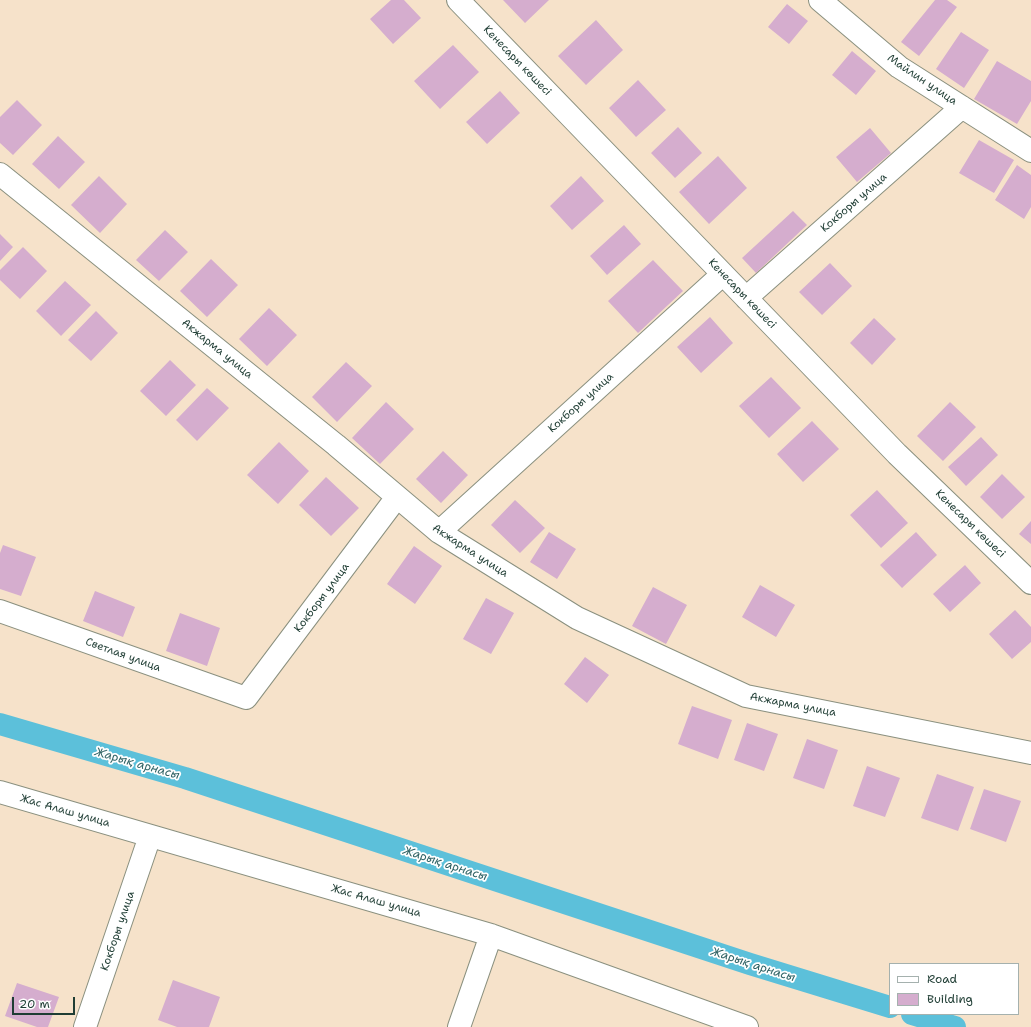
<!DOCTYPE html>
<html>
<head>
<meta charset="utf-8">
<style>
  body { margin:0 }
  #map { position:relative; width:1031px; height:1027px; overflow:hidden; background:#f6e2ca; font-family:"Shantell Sans",sans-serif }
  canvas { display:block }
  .legend { position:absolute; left:889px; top:963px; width:130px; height:52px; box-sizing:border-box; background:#fff; border:1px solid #a5b1ae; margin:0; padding:5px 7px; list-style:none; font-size:12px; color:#1f3d34 }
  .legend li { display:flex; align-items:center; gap:8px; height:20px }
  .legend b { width:20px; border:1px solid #a5b1ae }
  .scale { position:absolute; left:12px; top:997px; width:63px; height:18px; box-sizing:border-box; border:2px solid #1f3d34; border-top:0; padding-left:5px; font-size:12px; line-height:14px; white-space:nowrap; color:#1f3d34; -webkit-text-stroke:3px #fff; paint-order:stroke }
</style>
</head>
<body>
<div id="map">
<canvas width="1031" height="1027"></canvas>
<ul class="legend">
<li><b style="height:5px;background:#fff"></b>Road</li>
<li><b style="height:11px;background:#d5adce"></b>Building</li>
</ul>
<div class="scale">20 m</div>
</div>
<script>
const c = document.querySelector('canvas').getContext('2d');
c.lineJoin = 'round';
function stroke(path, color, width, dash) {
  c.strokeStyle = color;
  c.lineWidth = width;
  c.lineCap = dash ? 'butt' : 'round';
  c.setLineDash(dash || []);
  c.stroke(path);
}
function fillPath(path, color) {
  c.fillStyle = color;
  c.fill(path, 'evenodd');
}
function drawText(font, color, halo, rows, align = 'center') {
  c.font = font + ' "Shantell Sans",sans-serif';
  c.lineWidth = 3.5;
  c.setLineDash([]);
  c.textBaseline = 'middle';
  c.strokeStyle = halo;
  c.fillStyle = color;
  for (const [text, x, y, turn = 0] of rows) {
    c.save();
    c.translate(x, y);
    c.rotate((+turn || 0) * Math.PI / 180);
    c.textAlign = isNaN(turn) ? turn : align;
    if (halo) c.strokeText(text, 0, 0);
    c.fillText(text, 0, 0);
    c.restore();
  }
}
stroke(new Path2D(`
  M 0,724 L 185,778 L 750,964 L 890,1007
  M 912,1014 L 955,1027`), '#5cc0da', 22);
fillPath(new Path2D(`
  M 391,0 L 404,0 L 421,18 L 393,44 L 370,19 Z
  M 503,0 L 549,0 L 525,23 Z
  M 935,0 L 947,0 L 957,7 L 919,56 L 901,42 Z
  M 787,4 L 808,21 L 789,44 L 768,27 Z
  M 596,20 L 623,50 L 586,85 L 558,56 Z
  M 961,32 L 989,50 L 964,88 L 936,69 Z
  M 453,45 L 479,72 L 440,109 L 414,81 Z
  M 852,51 L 876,71 L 856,95 L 832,75 Z
  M 997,61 L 1031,81 L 1031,101 L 1017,124 L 974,99 Z
  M 638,80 L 666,110 L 636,137 L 609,108 Z
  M 500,91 L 520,113 L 487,144 L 466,122 Z
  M 17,100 L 42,125 L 13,155 L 0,143 L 0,117 Z
  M 678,127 L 702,153 L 675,178 L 651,153 Z
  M 870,128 L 891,153 L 857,182 L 836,157 Z
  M 58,136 L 85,162 L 59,189 L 32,164 Z
  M 979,140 L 1014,160 L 994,193 L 959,173 Z
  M 718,156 L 747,188 L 709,224 L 679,192 Z
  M 1017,165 L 1031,175 L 1031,207 L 1024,219 L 995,200 Z
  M 99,176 L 127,204 L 100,233 L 71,205 Z
  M 581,176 L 604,201 L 572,230 L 550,206 Z
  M 793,211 L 807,225 L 756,273 L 742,258 Z
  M 624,225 L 641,244 L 607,275 L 590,256 Z
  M 165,230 L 188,252 L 159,281 L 136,260 Z
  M 0,234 L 13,247 L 0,261 Z
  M 23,247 L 47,271 L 20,299 L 0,280 L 0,270 Z
  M 211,259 L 238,285 L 207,317 L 180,291 Z
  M 653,260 L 683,291 L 638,333 L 608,301 Z
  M 830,263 L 852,286 L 822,315 L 799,292 Z
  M 65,281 L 91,305 L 61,336 L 36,311 Z
  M 269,308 L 297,335 L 267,366 L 239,339 Z
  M 96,311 L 118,333 L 91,361 L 68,340 Z
  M 710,317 L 733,343 L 701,373 L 677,347 Z
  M 874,318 L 896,339 L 872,365 L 850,343 Z
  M 170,360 L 196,385 L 166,416 L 140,391 Z
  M 346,362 L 372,386 L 337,422 L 312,397 Z
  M 771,377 L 801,408 L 769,438 L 739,406 Z
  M 207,388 L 229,408 L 197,441 L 176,420 Z
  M 386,402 L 414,429 L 380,464 L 352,438 Z
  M 950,402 L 976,427 L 943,461 L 917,436 Z
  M 812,421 L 839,449 L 803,482 L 777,454 Z
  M 981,437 L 998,455 L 966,486 L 948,467 Z
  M 279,442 L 309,471 L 278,504 L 247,475 Z
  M 443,451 L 468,475 L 441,503 L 416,479 Z
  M 1002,474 L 1025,497 L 1002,519 L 980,497 Z
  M 326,477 L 359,508 L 331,536 L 299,505 Z
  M 877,490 L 908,523 L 881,548 L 850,515 Z
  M 515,500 L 545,528 L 520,553 L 491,525 Z
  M 1031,521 L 1031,544 L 1019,534 Z
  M 549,532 L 576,549 L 557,579 L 530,562 Z
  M 916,532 L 937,555 L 902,588 L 880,565 Z
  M 3,545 L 36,557 L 21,596 L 0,589 L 0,553 Z
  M 414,546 L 442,566 L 415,604 L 387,584 Z
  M 965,565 L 981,583 L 950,612 L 933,594 Z
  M 760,585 L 795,605 L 776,637 L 742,617 Z
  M 653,587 L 687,605 L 666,644 L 632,626 Z
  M 95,591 L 135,607 L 123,637 L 83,621 Z
  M 486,598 L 514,613 L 491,654 L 463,639 Z
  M 1015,610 L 1031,627 L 1031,642 L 1012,659 L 989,634 Z
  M 180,613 L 220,628 L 207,666 L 166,651 Z
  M 585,657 L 609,675 L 587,703 L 564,684 Z
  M 692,706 L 732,720 L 718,759 L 678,744 Z
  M 747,723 L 778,734 L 764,771 L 734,760 Z
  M 807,739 L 838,750 L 824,789 L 793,778 Z
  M 867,766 L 900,778 L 885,817 L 853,806 Z
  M 937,774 L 974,787 L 958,831 L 921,818 Z
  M 984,789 L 1021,801 L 1006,842 L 970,829 Z
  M 173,980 L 220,997 L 209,1027 L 177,1027 L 158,1020 Z
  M 17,983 L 59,997 L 48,1027 L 37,1027 L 5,1016 Z`), '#d5adce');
const minor = new Path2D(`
  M 458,0 L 897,454 L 1031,583
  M 820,0 L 899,67 L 1031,151
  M 0,174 L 336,445 L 439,532 L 577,618 L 746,696 L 1031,753
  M 746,298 L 962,107
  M 439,532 L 723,274
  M 0,611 L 246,698 L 397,497
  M 0,792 L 491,935 L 747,1027
  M 85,1027 L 150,836
  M 459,1027 L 491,935`);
stroke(minor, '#8a907f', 24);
stroke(minor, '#fff', 22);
drawText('11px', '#1f3d34', '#fff', [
  ["Кенесары көшесі",517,61,46],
  ["Майлин улица",922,80,34],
  ["Кокборы улица",854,203,-41],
  ["Кенесары көшесі",742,294,46],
  ["Акжарма улица",217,349,39],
  ["Кокборы улица",581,403,-42],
  ["Кенесары көшесі",970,524,44],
  ["Акжарма улица",470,551,33],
  ["Кокборы улица",322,598,-53],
  ["Светлая улица",123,655,20],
  ["Акжарма улица",793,705,11],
  ["Жас Алаш улица",65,811,16],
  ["Жас Алаш улица",376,901,16],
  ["Кокборы улица",118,931,-71]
]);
drawText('italic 12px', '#316466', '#fff', [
  ["Жарық арнасы",137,764,16],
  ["Жарық арнасы",445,864,18],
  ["Жарық арнасы",753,965,18]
]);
</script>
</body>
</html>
